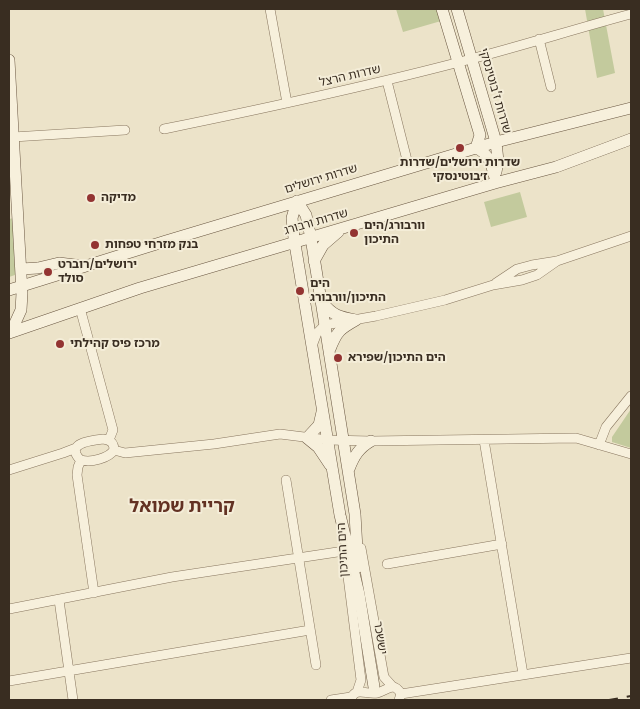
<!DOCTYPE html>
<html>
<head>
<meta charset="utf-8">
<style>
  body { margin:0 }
  #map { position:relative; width:640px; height:709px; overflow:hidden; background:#ece3c9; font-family:Merriweather,serif }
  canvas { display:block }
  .frame { position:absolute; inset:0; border:10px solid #392d21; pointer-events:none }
</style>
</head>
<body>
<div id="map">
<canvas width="640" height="709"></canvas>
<div class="frame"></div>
</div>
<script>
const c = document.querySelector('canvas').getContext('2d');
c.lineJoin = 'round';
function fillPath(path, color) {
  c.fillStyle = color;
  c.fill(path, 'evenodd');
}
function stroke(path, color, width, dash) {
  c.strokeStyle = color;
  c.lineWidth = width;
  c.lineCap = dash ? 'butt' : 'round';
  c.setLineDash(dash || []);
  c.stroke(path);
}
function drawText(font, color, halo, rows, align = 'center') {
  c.font = font + ' Merriweather,"Noto Sans Hebrew",serif';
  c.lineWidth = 4;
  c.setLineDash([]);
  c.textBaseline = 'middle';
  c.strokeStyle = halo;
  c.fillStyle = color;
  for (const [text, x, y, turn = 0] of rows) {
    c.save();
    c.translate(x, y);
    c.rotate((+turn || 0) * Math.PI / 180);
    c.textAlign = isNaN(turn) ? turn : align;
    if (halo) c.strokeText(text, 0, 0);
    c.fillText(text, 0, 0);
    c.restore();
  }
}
fillPath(new Path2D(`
  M 396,9 L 438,9 L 441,21 L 403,32 Z
  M 585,9 L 603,9 L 615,73 L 597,78 Z
  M 520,192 L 527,217 L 491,227 L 484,202 Z
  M 14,218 L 18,274 L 9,277 L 9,219 Z
  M 631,409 L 631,448 L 612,442 L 612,437 Z`), '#c3ca9d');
const street = new Path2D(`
  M 270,9 L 287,103
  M 539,39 L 551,87
  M 387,81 L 409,168
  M 164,129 C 267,108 369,86 471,59 C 525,45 578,28 631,14
  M 13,137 L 125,130
  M 496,283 L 517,269 L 532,265 L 557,261 L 631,236
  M 80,308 L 113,430 L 109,440
  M 312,346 L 317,333 L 325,325 L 376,316 L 445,300 L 493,285 L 522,280 L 537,275 L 557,261
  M 103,439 C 110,440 114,442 114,450 C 109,458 91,463 81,460 C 79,459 77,456 76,454 C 71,442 95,440 103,439 Z
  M 484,440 L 523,674
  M 599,445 L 606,427 L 631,396
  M 114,450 L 125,453 L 214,444 L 280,434 L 328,440 L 371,441 L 576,438 L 631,454
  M 81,460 L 78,467 L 77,475 L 94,593
  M 9,470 L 63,453 L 76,448
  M 286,480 L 316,665
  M 361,548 L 384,677 L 393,687
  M 345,553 L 361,680 L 357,692
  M 387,564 L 502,544
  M 59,600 L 73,700
  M 9,609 L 172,577 L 344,551
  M 9,681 L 310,630
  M 401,694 L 631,658
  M 331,700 L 351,697
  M 351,700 C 354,686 367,695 377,693 C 382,692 387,688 392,687 C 397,687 399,690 401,694 L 399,700`);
const secondary = new Path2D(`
  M 442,9 L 480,135 L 476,148 C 489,153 492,166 495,178
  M 457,9 L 496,142 L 498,161 L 496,172
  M 9,60 L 22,293 L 21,310 L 11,332 L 9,332
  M 297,201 L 292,218 L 294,238 L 340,515 L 359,594 L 374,687
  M 297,201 L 306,215 L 311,238 L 355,514 L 358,567
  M 314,261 L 323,245 L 338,232
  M 21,269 L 38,268 L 59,263 L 83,266
  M 9,290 L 166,241 L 496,142 L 631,108
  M 322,302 C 333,316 340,317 356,320
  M 9,333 L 140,288 L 495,183 L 556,167 L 631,139
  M 330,349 C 337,331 340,329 356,320
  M 322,412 L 319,425 L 307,438 L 318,447 L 330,465
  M 349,469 C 354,456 359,448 371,441`);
stroke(street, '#88765f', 10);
stroke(secondary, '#6a5742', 12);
stroke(street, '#f7f0dc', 9);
stroke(secondary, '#f7f0dc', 11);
stroke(new Path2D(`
  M 609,700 L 631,696`), '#392d21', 2, [9, 9]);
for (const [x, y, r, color] of [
  [460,148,5,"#933432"],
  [91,198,5,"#933432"],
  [354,233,5,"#933432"],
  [95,245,5,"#933432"],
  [48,272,5,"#933432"],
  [300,291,5,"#933432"],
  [60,344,5,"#933432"],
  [338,358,5,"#933432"]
]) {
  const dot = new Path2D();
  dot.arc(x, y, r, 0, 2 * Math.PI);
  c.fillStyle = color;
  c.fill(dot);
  stroke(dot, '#f4edd8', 2);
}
drawText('12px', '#392d21', '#f4edd8', [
  ["שדרות הרצל",350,76,-13],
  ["שדרות ז'בוטינסקי",495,91,74],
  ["שדרות ירושלים",321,179,-17],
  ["שדרות ורבורג",316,222,-16],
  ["הים התיכון",343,550,-93],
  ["יששכר",380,638,81]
]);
drawText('bold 12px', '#392d21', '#f4edd8', [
  ["שדרות ירושלים/שדרות",460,163,"center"],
  ["ז׳בוטינסקי",460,177,"center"],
  ["מדיקה",101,198],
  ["וורבורג/הים",364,226],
  ["התיכון",364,240],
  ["בנק מזרחי טפחות",105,245],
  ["ירושלים/רוברט",58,265],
  ["סולד",58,279],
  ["הים",310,284],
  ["התיכון/וורבורג",310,298],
  ["מרכז פיס קהילתי",70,344],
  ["הים התיכון/שפירא",348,358]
], 'left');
drawText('bold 18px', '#633223', '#f4edd8', [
  ["קריית שמואל",182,507]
]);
</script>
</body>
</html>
